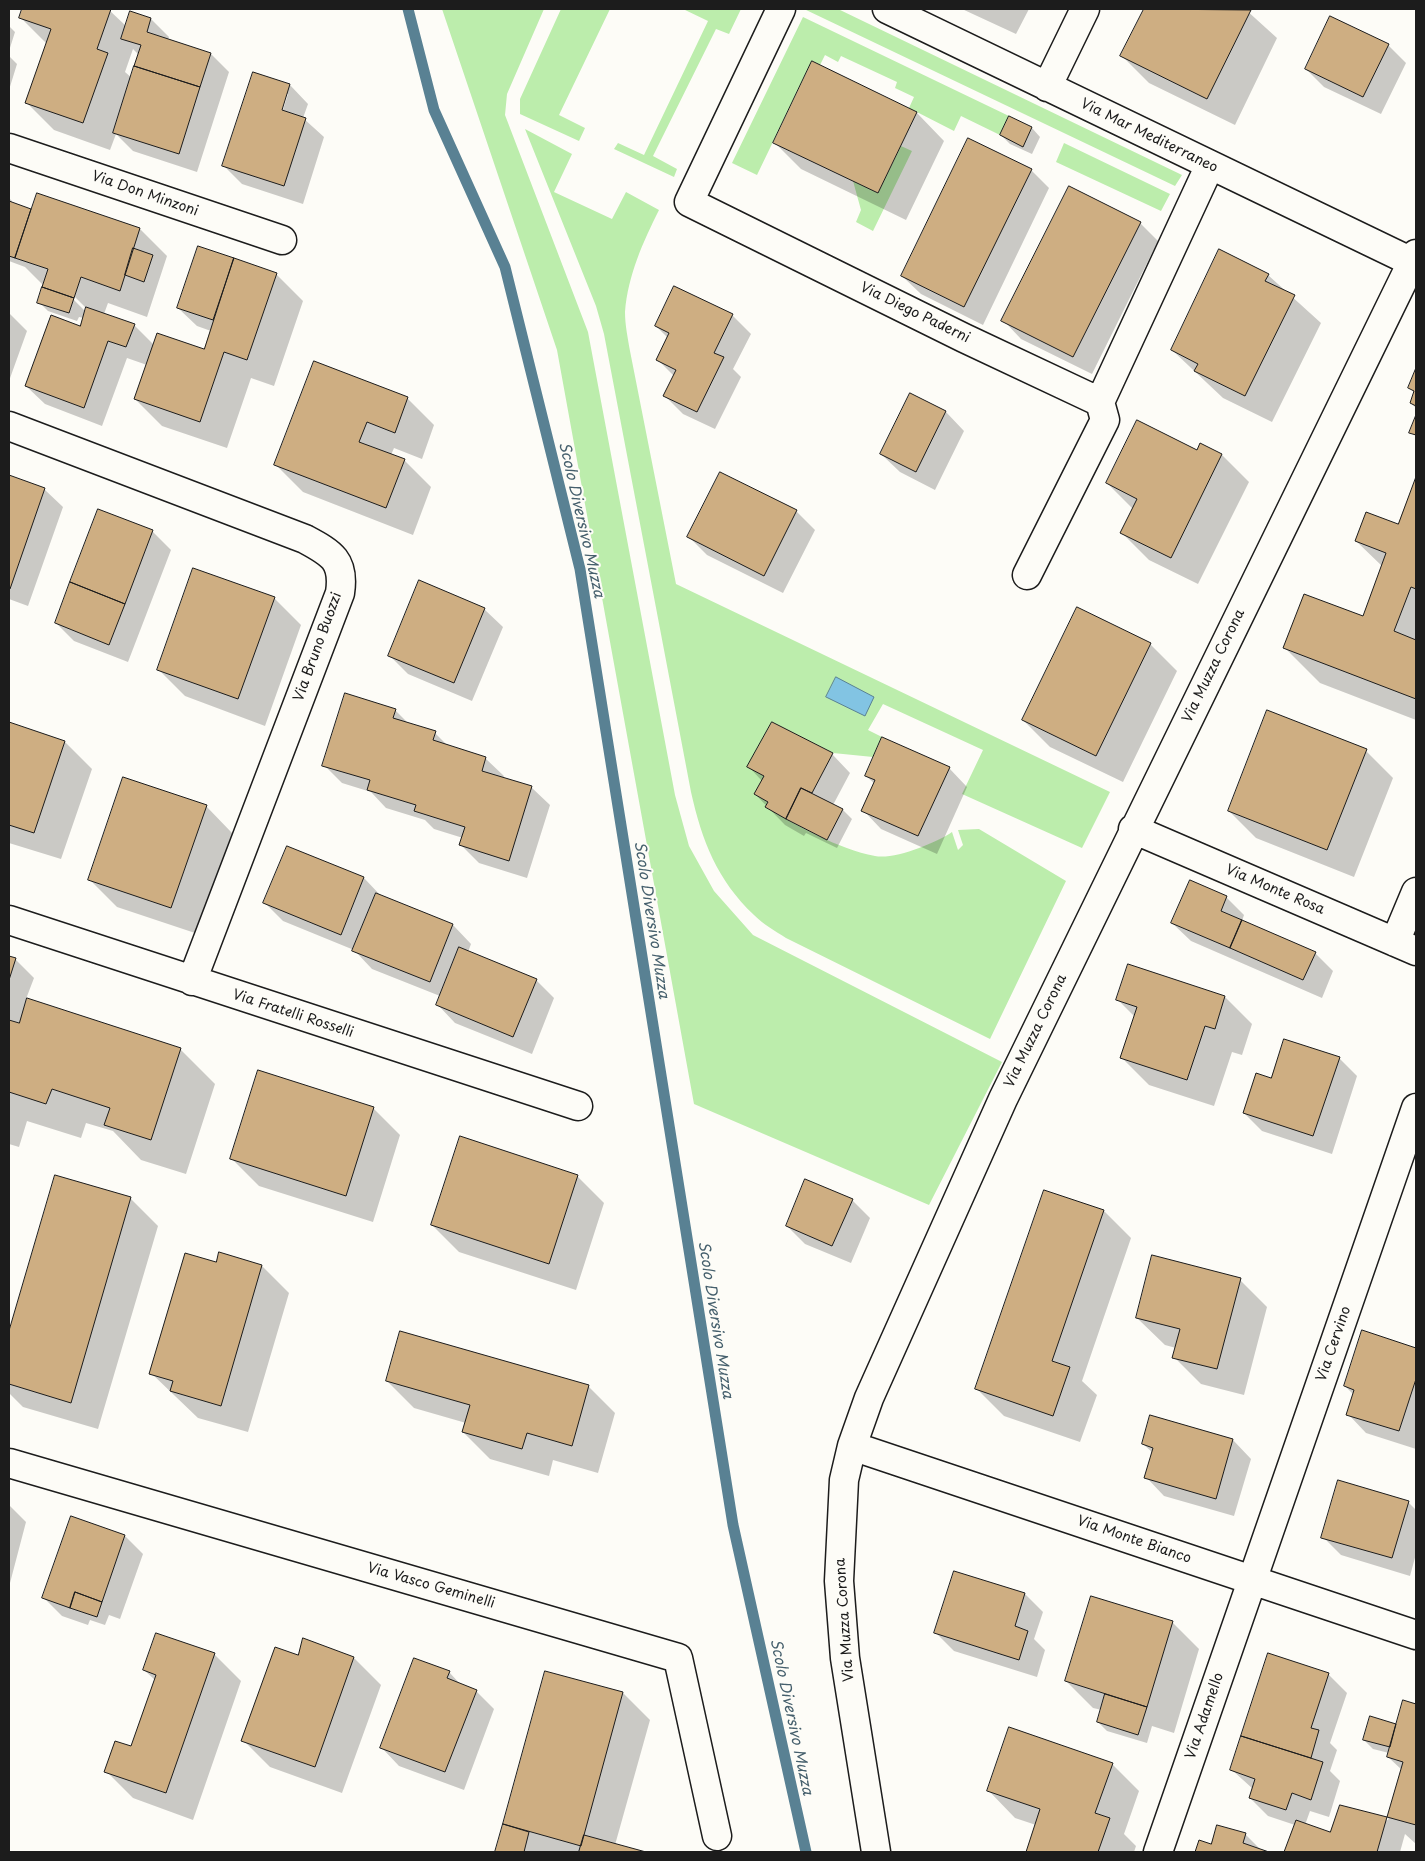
<!DOCTYPE html>
<html>
<head>
<meta charset="utf-8">
<style>
  body { margin:0 }
  #map { position:relative; width:1425px; height:1861px; overflow:hidden; background:#fdfcf7; font-family:"Playpen Sans",sans-serif }
  canvas { display:block }
  .frame { position:absolute; inset:0; border:10px solid #1c1c1c; pointer-events:none }
</style>
</head>
<body>
<div id="map">
<canvas width="1425" height="1861"></canvas>
<div class="frame"></div>
</div>
<script>
const c = document.querySelector('canvas').getContext('2d');
c.lineJoin = 'round';
function fillPath(path, color) {
  c.fillStyle = color;
  c.fill(path, 'evenodd');
}
function stroke(path, color, width, dash) {
  c.strokeStyle = color;
  c.lineWidth = width;
  c.lineCap = dash ? 'butt' : 'round';
  c.setLineDash(dash || []);
  c.stroke(path);
}
function drawText(font, color, halo, rows, align = 'center') {
  c.font = font + ' "Playpen Sans",sans-serif';
  c.lineWidth = 4;
  c.setLineDash([]);
  c.textBaseline = 'middle';
  c.strokeStyle = halo;
  c.fillStyle = color;
  for (const [text, x, y, turn = 0] of rows) {
    c.save();
    c.translate(x, y);
    c.rotate((+turn || 0) * Math.PI / 180);
    c.textAlign = isNaN(turn) ? turn : align;
    if (halo) c.strokeText(text, 0, 0);
    c.fillText(text, 0, 0);
    c.restore();
  }
}
fillPath(new Path2D(`
  M 442,9 L 544,9 L 507,94 L 505,115 L 588,332 L 675,795 L 689,846 L 714,891 L 753,935 L 1002,1062 L 929,1205 L 694,1104 L 557,350 Z
  M 561,9 L 610,9 L 559,115 L 585,128 L 579,141 L 520,114 L 520,99 Z
  M 683,9 L 741,9 L 729,34 L 716,29 L 653,156 L 677,169 L 674,177 L 614,149 L 618,143 L 644,155 L 708,21 Z
  M 804,9 L 838,9 L 1182,175 L 1175,186 Z
  M 803,17 L 1009,116 L 1000,135 L 961,116 L 954,131 L 909,108 L 914,97 L 895,88 L 897,82 L 841,56 L 838,62 L 825,55 L 820,65 L 812,61 L 757,175 L 732,163 Z
  M 525,129 L 572,154 L 554,192 L 612,219 L 626,192 L 659,210 C 643,242 628,275 625,312 C 625,325 628,339 630,351 L 676,584 L 1110,792 L 1082,848 L 962,794 L 983,750 L 883,704 L 868,730 L 882,737 L 873,757 L 833,753 L 772,722 L 748,767 L 764,776 L 754,794 L 768,802 L 765,807 C 798,826 838,849 875,856 C 894,860 936,843 952,832 L 958,850 L 963,845 L 958,830 L 979,829 L 1066,881 L 990,1039 L 786,938 C 775,931 763,924 754,915 C 717,880 702,841 691,792 L 604,334 L 596,306 Z
  M 1064,143 L 1170,194 L 1161,211 L 1056,162 Z
  M 901,146 L 912,151 L 873,231 L 856,222 L 861,210 L 853,181 L 878,193 Z`), '#bcedac');
const water = new Path2D(`
  M 836,677 L 874,697 L 865,716 L 826,697 Z`);
fillPath(water, '#82c4e3');
stroke(water, '#598193', 1);
fillPath(new Path2D(`
  M 24,9 L 108,9 L 126,26 L 151,19 L 169,37 L 168,40 L 211,54 L 229,72 L 197,172 L 133,151 L 116,134 L 110,150 L 54,130 L 27,103 L 47,44 L 21,18 ZM 133,49 L 139,55 L 132,78 L 125,72 Z
  M 962,9 L 1029,9 L 1016,34 Z
  M 1145,9 L 1245,9 L 1277,38 L 1235,125 L 1149,83 L 1122,56 Z
  M 9,26 L 15,32 L 9,51 Z
  M 1388,45 L 1406,63 L 1381,114 L 1324,87 L 1306,69 Z
  M 9,56 L 17,64 L 9,90 Z
  M 813,63 L 917,113 L 944,141 L 906,220 L 801,169 L 774,142 Z
  M 254,74 L 290,85 L 308,104 L 303,118 L 324,137 L 303,204 L 242,184 L 224,166 ZM 286,94 L 288,94 L 281,116 L 279,115 Z
  M 1010,118 L 1032,128 L 1040,137 L 1032,154 L 1010,144 L 1001,135 Z
  M 1031,170 L 1049,188 L 983,325 L 921,294 L 902,276 Z
  M 9,198 L 12,201 L 11,204 L 32,211 L 140,229 L 167,256 L 147,317 L 108,303 L 104,314 L 134,325 L 154,345 L 204,351 L 211,331 L 197,326 L 178,308 L 199,247 L 276,274 L 303,301 L 274,386 L 251,378 L 227,448 L 162,426 L 135,399 L 147,365 L 127,358 L 102,426 L 45,404 L 26,386 L 80,327 L 84,318 L 79,317 L 77,321 L 48,311 L 39,302 L 43,285 L 25,267 L 9,261 ZM 74,296 L 91,313 L 89,315 L 74,300 Z
  M 1140,223 L 1158,241 L 1092,374 L 1021,339 L 1003,320 Z
  M 1268,275 L 1321,323 L 1272,422 L 1223,398 L 1172,350 Z
  M 675,288 L 732,315 L 751,334 L 733,369 L 741,377 L 715,429 L 683,414 L 665,396 L 674,376 L 658,360 L 668,338 L 656,326 Z
  M 9,313 L 27,331 L 9,381 Z
  M 1416,371 L 1416,408 L 1411,403 L 1415,393 L 1410,388 Z
  M 911,395 L 946,412 L 964,431 L 935,490 L 900,472 L 881,454 Z
  M 407,398 L 434,425 L 422,459 L 394,448 L 391,455 L 404,460 L 431,487 L 413,535 L 303,492 L 276,465 Z
  M 1201,444 L 1222,455 L 1249,482 L 1198,584 L 1149,560 L 1122,533 L 1133,509 L 1107,483 L 1197,452 Z
  M 720,474 L 796,511 L 815,530 L 783,593 L 707,555 L 689,537 Z
  M 9,477 L 44,489 L 63,507 L 28,606 L 9,599 Z
  M 1416,480 L 1416,720 L 1320,683 L 1285,648 L 1363,617 L 1383,567 L 1356,541 L 1399,526 Z
  M 152,531 L 171,550 L 128,662 L 74,641 L 56,623 Z
  M 274,598 L 301,625 L 265,726 L 185,696 L 158,669 Z
  M 484,609 L 503,627 L 472,701 L 408,674 L 389,655 Z
  M 1150,644 L 1177,671 L 1123,782 L 1050,747 L 1023,720 Z
  M 395,710 L 410,725 L 435,733 L 448,746 L 485,758 L 504,776 L 503,778 L 531,787 L 550,805 L 527,878 L 479,863 L 461,845 L 463,838 L 434,829 L 425,820 L 386,808 L 371,792 L 342,783 L 324,765 Z
  M 9,723 L 65,742 L 92,769 L 61,859 L 9,843 Z
  M 1366,751 L 1393,778 L 1354,877 L 1256,838 L 1229,811 Z
  M 832,754 L 850,773 L 833,805 L 843,810 L 852,819 L 837,848 L 806,833 L 804,836 L 785,825 L 755,794 L 762,781 L 749,767 Z
  M 949,768 L 967,787 L 937,854 L 881,829 L 863,810 L 875,784 L 866,776 Z
  M 206,806 L 233,834 L 198,934 L 117,907 L 90,880 Z
  M 287,848 L 364,878 L 382,897 L 453,925 L 471,944 L 468,952 L 536,980 L 554,998 L 532,1054 L 455,1023 L 437,1004 L 440,996 L 372,969 L 354,950 L 283,921 L 265,903 Z
  M 1226,897 L 1244,915 L 1242,921 L 1315,953 L 1333,971 L 1322,998 L 1191,941 L 1172,923 Z
  M 9,957 L 15,959 L 34,978 L 26,999 L 180,1049 L 215,1084 L 186,1174 L 141,1160 L 113,1131 L 86,1123 L 81,1138 L 27,1121 L 19,1147 L 9,1144 Z
  M 1225,997 L 1252,1024 L 1242,1055 L 1232,1052 L 1214,1106 L 1149,1085 L 1122,1058 L 1135,1017 L 1118,1000 Z
  M 1339,1058 L 1357,1076 L 1332,1154 L 1262,1131 L 1244,1113 L 1271,1080 Z
  M 373,1108 L 400,1135 L 373,1222 L 259,1186 L 232,1159 Z
  M 577,1176 L 604,1203 L 576,1290 L 459,1252 L 432,1225 Z
  M 56,1177 L 131,1199 L 158,1226 L 98,1429 L 23,1407 L 9,1393 L 9,1335 Z
  M 1045,1191 L 1104,1211 L 1131,1238 L 1082,1381 L 1097,1395 L 1080,1442 L 1004,1416 L 977,1389 Z
  M 852,1200 L 870,1218 L 851,1263 L 805,1244 L 787,1226 Z
  M 220,1254 L 262,1266 L 289,1293 L 248,1432 L 198,1418 L 151,1373 L 217,1264 Z
  M 1240,1280 L 1267,1307 L 1244,1395 L 1201,1384 L 1174,1357 L 1176,1348 L 1165,1345 L 1137,1318 Z
  M 1362,1331 L 1416,1349 L 1416,1449 L 1366,1433 L 1348,1414 L 1354,1395 L 1345,1386 Z
  M 387,1381 L 588,1386 L 615,1413 L 598,1473 L 553,1460 L 549,1476 L 490,1459 L 463,1432 L 466,1423 L 414,1408 Z
  M 1151,1416 L 1233,1440 L 1251,1459 L 1234,1516 L 1164,1496 L 1146,1477 L 1153,1453 L 1143,1444 Z
  M 1408,1502 L 1416,1510 L 1416,1554 L 1410,1576 L 1341,1555 L 1323,1537 Z
  M 9,1505 L 26,1522 L 10,1583 L 9,1583 Z
  M 72,1517 L 125,1536 L 143,1554 L 120,1619 L 109,1615 L 105,1625 L 90,1620 L 88,1625 L 62,1616 L 44,1598 Z
  M 955,1573 L 1025,1594 L 1043,1612 L 1034,1639 L 1045,1650 L 1037,1677 L 954,1651 L 936,1633 Z
  M 1172,1622 L 1199,1649 L 1174,1733 L 1152,1726 L 1147,1743 L 1107,1731 L 1098,1722 L 1102,1710 L 1093,1708 L 1066,1681 Z
  M 214,1654 L 241,1681 L 193,1820 L 133,1798 L 106,1771 L 131,1747 L 155,1680 L 144,1670 Z
  M 1269,1655 L 1328,1674 L 1347,1693 L 1330,1743 L 1337,1750 L 1330,1771 L 1340,1781 L 1329,1817 L 1310,1811 L 1305,1825 L 1331,1834 L 1388,1820 L 1402,1770 L 1388,1757 L 1389,1753 L 1373,1749 L 1364,1740 L 1395,1725 L 1397,1726 L 1404,1702 L 1416,1705 L 1416,1844 L 1405,1834 L 1400,1852 L 1285,1852 L 1295,1825 L 1268,1816 L 1250,1798 L 1253,1789 L 1232,1770 Z
  M 354,1658 L 381,1685 L 342,1793 L 270,1767 L 243,1740 Z
  M 449,1672 L 462,1686 L 476,1691 L 494,1709 L 464,1790 L 399,1766 L 381,1747 Z
  M 546,1672 L 623,1693 L 650,1720 L 615,1845 L 642,1852 L 496,1852 Z
  M 1112,1764 L 1139,1791 L 1124,1834 L 1136,1846 L 1134,1852 L 1027,1852 L 1036,1825 L 1015,1818 L 988,1790 Z
  M 1245,1834 L 1261,1850 L 1268,1852 L 1197,1852 L 1200,1841 L 1212,1845 Z`), '#0003');
stroke(new Path2D(`
  M 408,9 L 434,110 L 505,267 L 580,569 L 733,1525 L 806,1852`), '#598193', 11);
const building = new Path2D(`
  M 22,9 L 111,9 L 97,49 L 108,53 L 83,123 L 25,103 L 51,29 L 19,18 Z
  M 1144,9 L 1251,10 L 1207,99 L 1120,56 Z
  M 130,11 L 151,18 L 147,32 L 211,53 L 200,87 L 134,66 L 141,45 L 121,39 Z
  M 1330,16 L 1389,44 L 1363,97 L 1305,69 Z
  M 812,61 L 917,112 L 878,193 L 773,143 Z
  M 134,66 L 200,87 L 179,154 L 113,133 Z
  M 253,72 L 290,84 L 282,110 L 306,118 L 284,186 L 222,166 Z
  M 1009,116 L 1032,127 L 1023,147 L 1000,135 Z
  M 968,138 L 1032,169 L 964,307 L 901,276 Z
  M 1069,186 L 1141,222 L 1073,357 L 1001,321 Z
  M 37,193 L 140,228 L 120,291 L 81,277 L 74,298 L 42,287 L 48,269 L 15,258 Z
  M 9,201 L 31,209 L 15,258 L 9,256 Z
  M 198,246 L 234,258 L 213,320 L 177,308 Z
  M 133,248 L 153,255 L 144,282 L 125,275 Z
  M 1219,249 L 1269,274 L 1265,281 L 1295,295 L 1245,396 L 1194,371 L 1198,364 L 1171,350 Z
  M 234,258 L 277,273 L 247,360 L 224,352 L 200,422 L 134,399 L 157,333 L 204,349 Z
  M 674,286 L 733,314 L 714,353 L 724,357 L 697,412 L 663,396 L 676,370 L 656,360 L 669,333 L 655,326 Z
  M 42,287 L 74,298 L 69,313 L 37,303 Z
  M 86,307 L 135,324 L 126,347 L 108,341 L 84,408 L 25,386 L 51,315 L 80,326 Z
  M 314,361 L 408,397 L 395,433 L 367,422 L 359,442 L 405,459 L 386,508 L 274,465 Z
  M 1416,368 L 1416,406 L 1410,403 L 1414,391 L 1408,388 Z
  M 910,393 L 946,411 L 916,472 L 880,454 Z
  M 1416,415 L 1416,435 L 1409,433 Z
  M 1137,420 L 1197,450 L 1200,443 L 1222,454 L 1171,558 L 1120,533 L 1137,499 L 1106,483 Z
  M 720,472 L 797,510 L 764,576 L 687,537 Z
  M 9,475 L 45,488 L 10,589 L 9,588 Z
  M 1416,477 L 1416,589 L 1411,587 L 1394,631 L 1416,640 L 1416,699 L 1283,648 L 1304,594 L 1363,616 L 1386,553 L 1355,541 L 1366,512 L 1398,524 Z
  M 98,509 L 153,530 L 125,604 L 70,582 Z
  M 193,568 L 275,597 L 238,699 L 157,670 Z
  M 419,580 L 485,608 L 454,683 L 388,656 Z
  M 70,582 L 125,604 L 109,645 L 55,623 Z
  M 1077,607 L 1151,643 L 1096,756 L 1022,720 Z
  M 345,693 L 396,709 L 393,718 L 436,731 L 433,740 L 486,757 L 482,771 L 532,786 L 509,861 L 459,845 L 465,827 L 414,811 L 416,805 L 367,790 L 370,780 L 322,766 Z
  M 1267,710 L 1367,749 L 1327,850 L 1228,811 Z
  M 9,722 L 65,741 L 34,833 L 9,825 Z
  M 772,722 L 833,753 L 812,793 L 801,788 L 786,819 L 765,807 L 768,802 L 754,794 L 764,776 L 747,767 Z
  M 882,737 L 950,767 L 918,836 L 861,811 L 875,780 L 865,776 Z
  M 123,777 L 207,805 L 171,908 L 88,880 Z
  M 801,788 L 843,809 L 827,840 L 786,819 Z
  M 287,846 L 364,877 L 341,935 L 263,903 Z
  M 1190,880 L 1227,896 L 1221,911 L 1242,920 L 1230,948 L 1171,923 Z
  M 376,893 L 453,924 L 430,982 L 352,951 Z
  M 1242,920 L 1316,952 L 1303,980 L 1230,948 Z
  M 459,947 L 537,979 L 513,1037 L 436,1005 Z
  M 9,956 L 16,958 L 9,980 Z
  M 1128,964 L 1225,996 L 1215,1029 L 1205,1026 L 1187,1080 L 1120,1058 L 1137,1007 L 1116,1000 Z
  M 27,998 L 181,1048 L 151,1140 L 104,1125 L 110,1108 L 52,1089 L 46,1104 L 9,1092 L 9,1020 L 19,1023 Z
  M 1284,1039 L 1340,1057 L 1313,1136 L 1243,1113 L 1256,1073 L 1271,1078 Z
  M 258,1070 L 374,1107 L 346,1196 L 230,1159 Z
  M 460,1136 L 578,1175 L 549,1264 L 431,1225 Z
  M 55,1175 L 131,1197 L 71,1403 L 9,1384 L 9,1331 Z
  M 805,1179 L 853,1199 L 832,1246 L 786,1226 Z
  M 1044,1190 L 1104,1210 L 1052,1361 L 1070,1367 L 1053,1416 L 975,1389 Z
  M 219,1252 L 262,1265 L 221,1406 L 170,1391 L 173,1381 L 149,1374 L 185,1253 L 216,1262 Z
  M 1152,1255 L 1241,1278 L 1217,1369 L 1172,1358 L 1180,1329 L 1136,1318 Z
  M 1362,1330 L 1416,1348 L 1416,1379 L 1399,1431 L 1346,1415 L 1354,1390 L 1344,1386 Z
  M 400,1331 L 589,1385 L 572,1446 L 527,1433 L 522,1449 L 462,1432 L 470,1405 L 386,1381 Z
  M 1150,1415 L 1233,1439 L 1216,1499 L 1144,1478 L 1153,1448 L 1142,1444 Z
  M 1338,1480 L 1409,1501 L 1392,1558 L 1321,1538 Z
  M 71,1516 L 125,1535 L 102,1602 L 75,1592 L 70,1608 L 42,1598 Z
  M 954,1571 L 1025,1593 L 1015,1626 L 1028,1631 L 1019,1660 L 934,1633 Z
  M 75,1592 L 102,1602 L 97,1617 L 70,1608 Z
  M 1091,1596 L 1173,1621 L 1147,1707 L 1065,1681 Z
  M 156,1633 L 215,1653 L 166,1793 L 104,1772 L 115,1741 L 131,1746 L 156,1675 L 143,1670 Z
  M 303,1638 L 354,1657 L 315,1767 L 241,1741 L 275,1647 L 298,1655 Z
  M 1268,1653 L 1329,1673 L 1311,1728 L 1319,1730 L 1311,1758 L 1241,1736 Z
  M 414,1658 L 450,1671 L 447,1678 L 477,1690 L 445,1772 L 380,1748 Z
  M 545,1671 L 623,1692 L 581,1846 L 503,1824 Z
  M 1105,1694 L 1147,1707 L 1138,1735 L 1097,1722 Z
  M 1403,1700 L 1416,1704 L 1416,1825 L 1387,1817 L 1403,1762 L 1387,1757 Z
  M 1370,1716 L 1396,1724 L 1390,1747 L 1363,1740 Z
  M 1009,1727 L 1113,1763 L 1095,1813 L 1110,1818 L 1098,1852 L 1026,1852 L 1040,1809 L 987,1791 Z
  M 1241,1736 L 1323,1762 L 1311,1800 L 1292,1793 L 1286,1810 L 1249,1798 L 1255,1779 L 1230,1770 Z
  M 1340,1805 L 1387,1817 L 1377,1852 L 1284,1852 L 1296,1820 L 1330,1832 Z
  M 503,1824 L 529,1832 L 524,1852 L 495,1852 Z
  M 1217,1825 L 1246,1833 L 1243,1843 L 1269,1852 L 1195,1852 L 1199,1840 L 1211,1844 Z
  M 584,1835 L 646,1852 L 579,1852 Z`);
fillPath(building, '#ceae82');
stroke(building, '#1c1c1c', 1);
const minor = new Path2D(`
  M 781,9 L 689,202 L 964,338 L 1100,402 L 1210,165
  M 887,9 L 1412,262
  M 1047,87 L 1085,9
  M 9,148 L 282,240
  M 9,426 L 305,539 C 331,553 345,560 340,593 L 192,981
  M 1027,575 L 1105,420 L 1100,402
  M 1133,829 L 1416,951
  M 9,920 L 578,1106
  M 1395,942 L 1416,892
  M 852,1446 L 1416,1635
  M 9,1463 L 678,1658 L 717,1836
  M 876,1852 L 845,1658 L 839,1581 L 844,1480 L 852,1446 L 869,1398 L 1003,1099 L 1416,254
  M 1158,1852 L 1416,1108`);
stroke(minor, '#1c1c1c', 31);
stroke(minor, '#fdfcf7', 28);
drawText('14px', '#1c1c1c', '#fdfcf7', [
  ["Via Mar Mediterraneo",1149,136,26],
  ["Via Don Minzoni",145,194,19],
  ["Via Diego Paderni",915,313,26],
  ["Via Bruno Buozzi",318,647,-70],
  ["Via Muzza Corona",1214,666,-64],
  ["Via Monte Rosa",1275,890,23],
  ["Via Fratelli Rosselli",293,1014,18],
  ["Via Muzza Corona",1036,1031,-64],
  ["Via Cervino",1334,1344,-71],
  ["Via Monte Bianco",1134,1540,19],
  ["Via Vasco Geminelli",431,1586,16],
  ["Via Muzza Corona",845,1620,-94],
  ["Via Adamello",1205,1716,-71]
]);
drawText('italic 15px', '#455f6c', '#fdfcf7', [
  ["Scolo Diversivo Muzza",581,520,77],
  ["Scolo Diversivo Muzza",651,920,81],
  ["Scolo Diversivo Muzza",715,1320,81],
  ["Scolo Diversivo Muzza",791,1717,78]
]);
</script>
</body>
</html>
